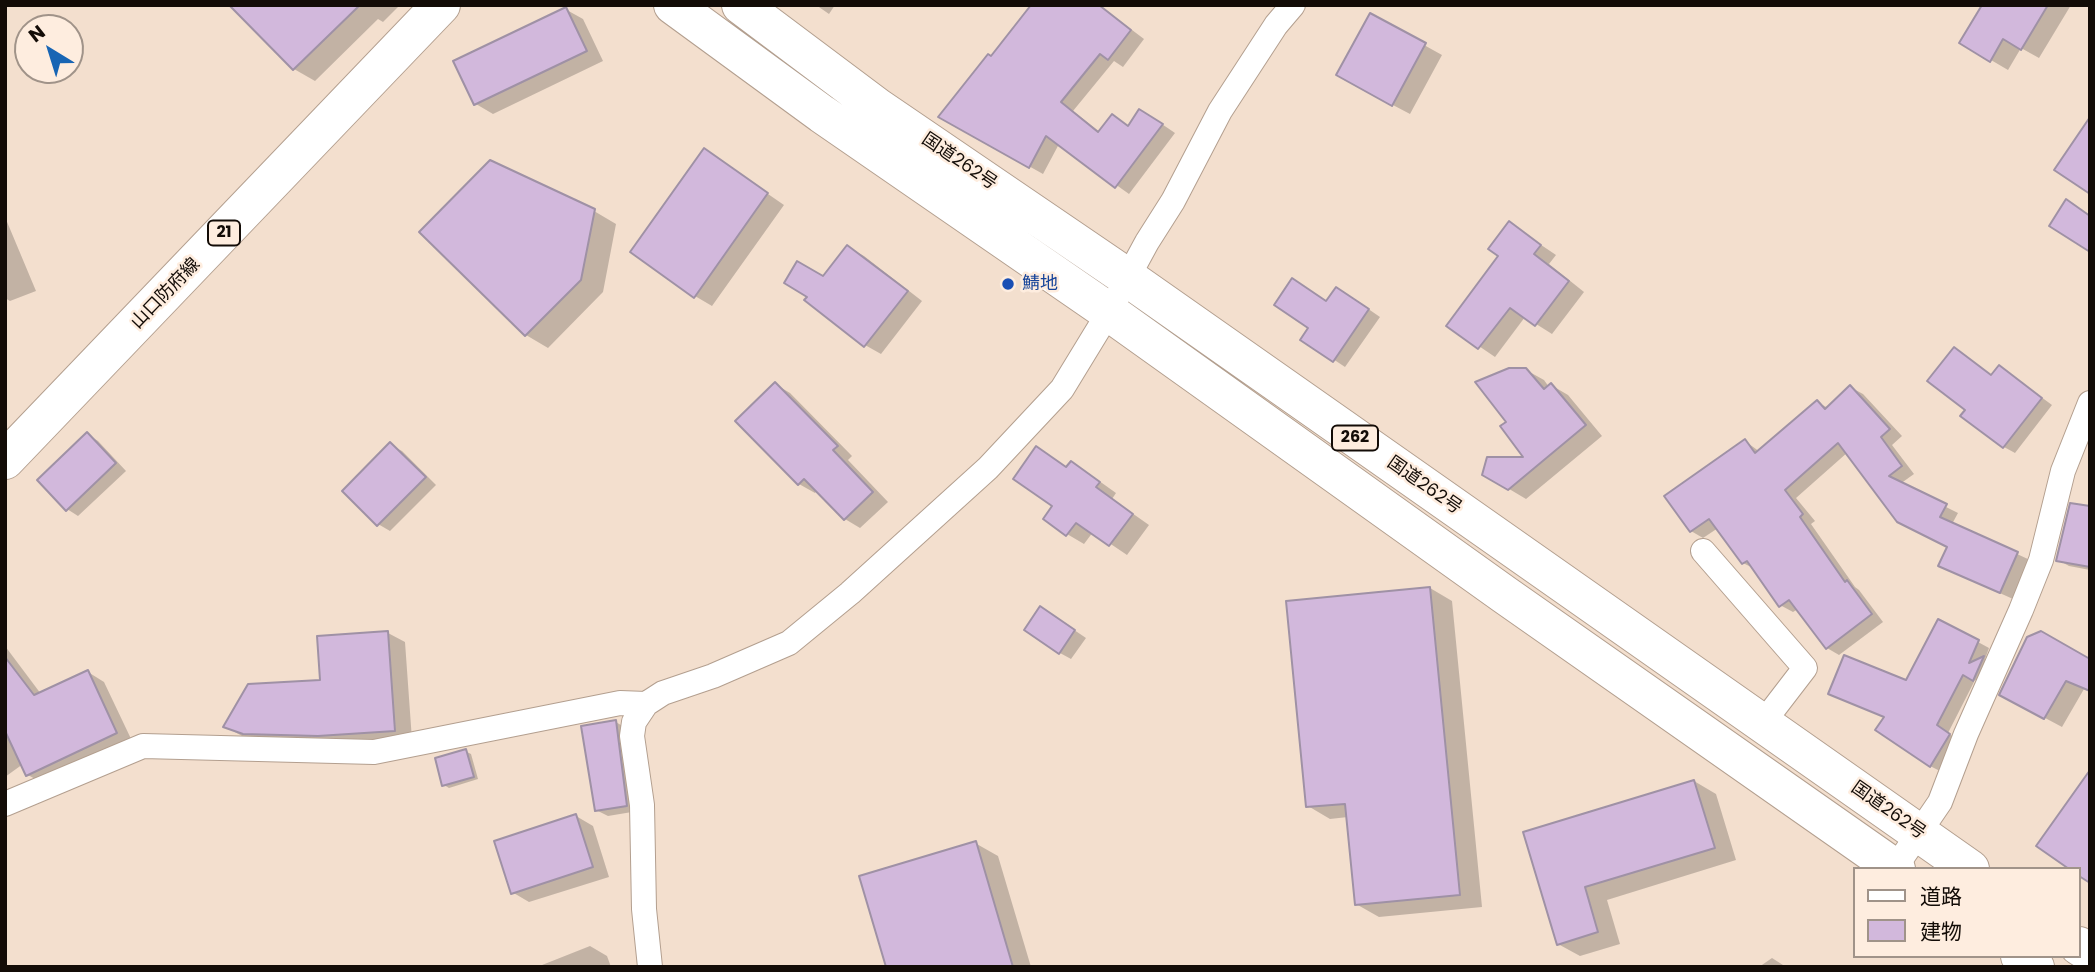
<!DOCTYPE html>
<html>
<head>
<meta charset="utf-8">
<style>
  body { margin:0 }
  #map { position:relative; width:2095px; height:972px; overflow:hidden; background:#f3dfce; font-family:Poppins,"Noto Sans JP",sans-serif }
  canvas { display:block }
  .frame { position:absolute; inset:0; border:7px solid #130c07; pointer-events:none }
  .legend { position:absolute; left:1853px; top:867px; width:228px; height:91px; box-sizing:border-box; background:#feeddf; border:2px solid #a09389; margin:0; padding:9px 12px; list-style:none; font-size:21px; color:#130c07 }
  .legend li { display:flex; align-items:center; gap:14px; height:35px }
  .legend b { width:35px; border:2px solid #a09389 }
  .north { position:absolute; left:14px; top:14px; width:70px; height:70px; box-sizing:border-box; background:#feeddf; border:2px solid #a09389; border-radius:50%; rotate:322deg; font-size:19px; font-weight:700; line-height:28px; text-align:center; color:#130c07 }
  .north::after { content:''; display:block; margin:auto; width:24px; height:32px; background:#1865b4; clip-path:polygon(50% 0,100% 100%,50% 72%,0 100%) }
</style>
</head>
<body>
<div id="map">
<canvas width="2095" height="972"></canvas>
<div class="frame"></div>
<ul class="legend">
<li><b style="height:9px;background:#fff"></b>道路</li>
<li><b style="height:19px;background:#d2b8dc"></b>建物</li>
</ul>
<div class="north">N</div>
</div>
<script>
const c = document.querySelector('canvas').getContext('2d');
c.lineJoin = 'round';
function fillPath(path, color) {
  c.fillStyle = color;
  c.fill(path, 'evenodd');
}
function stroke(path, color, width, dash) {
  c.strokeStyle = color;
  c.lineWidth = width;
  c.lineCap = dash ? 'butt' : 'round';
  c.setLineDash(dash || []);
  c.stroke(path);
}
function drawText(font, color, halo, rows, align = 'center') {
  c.font = font + ' Poppins,"Noto Sans JP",sans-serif';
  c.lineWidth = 5;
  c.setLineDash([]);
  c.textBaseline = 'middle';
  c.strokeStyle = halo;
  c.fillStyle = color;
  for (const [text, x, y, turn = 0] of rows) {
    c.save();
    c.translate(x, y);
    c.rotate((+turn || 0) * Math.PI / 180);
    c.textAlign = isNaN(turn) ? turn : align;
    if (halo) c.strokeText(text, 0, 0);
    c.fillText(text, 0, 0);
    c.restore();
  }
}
fillPath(new Path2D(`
  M 231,5 L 400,5 L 383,22 L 378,19 L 315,81 L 294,69 Z
  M 816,5 L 835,5 L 829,14 Z
  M 1068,5 L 1099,5 L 1144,39 L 1123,67 L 1114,61 L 1073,111 L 1100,132 L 1112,116 L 1129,127 L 1153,118 L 1175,133 L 1129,194 L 1059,144 L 1043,174 L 941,117 L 992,58 Z
  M 1984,5 L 2071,5 L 2039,58 L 2021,48 L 2008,70 L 1962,43 Z
  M 565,9 L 583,19 L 603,61 L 493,114 L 476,104 Z
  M 1370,15 L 1442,55 L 1410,114 L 1355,85 Z
  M 704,150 L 784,205 L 712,306 L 695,296 Z
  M 594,211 L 616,224 L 603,292 L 548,348 L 526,335 Z
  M 5,217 L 36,291 L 10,301 L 5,298 Z
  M 1510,224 L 1556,255 L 1549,264 L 1584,292 L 1552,334 L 1525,317 L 1495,357 L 1448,325 L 1500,256 Z
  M 848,247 L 864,256 L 922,301 L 881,354 L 865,345 L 807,300 Z
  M 1348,295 L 1380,317 L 1345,367 L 1303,339 L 1327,303 Z
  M 1954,349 L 1992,376 L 1999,367 L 2010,374 L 2052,405 L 2015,453 L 2004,447 L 1967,410 Z
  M 1526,370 L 1544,380 L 1549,387 L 1551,385 L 1568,395 L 1602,436 L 1526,499 L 1484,474 L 1526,459 L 1509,422 Z
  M 775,384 L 790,393 L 852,456 L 848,460 L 888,502 L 860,528 L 845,519 L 817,490 L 815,493 L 799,484 Z
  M 1850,387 L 1863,394 L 1902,436 L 1892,445 L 1914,474 L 1900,484 L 1958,513 L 1952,524 L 2030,560 L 2013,599 L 1953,572 L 1949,547 L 1848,452 L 1796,498 L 1815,521 L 1811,524 L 1855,587 L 1859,590 L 1883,622 L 1839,655 L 1827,648 L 1798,609 L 1793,612 L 1780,605 L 1755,569 L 1743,563 L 1718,528 L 1703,538 L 1691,531 L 1745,441 L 1760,452 L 1817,402 L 1828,408 Z
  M 87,434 L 98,441 L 126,471 L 78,516 L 67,509 Z
  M 390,445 L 402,451 L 436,485 L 390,531 L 378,524 Z
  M 1037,448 L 1068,468 L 1071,464 L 1088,473 L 1116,493 L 1112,499 L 1149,525 L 1127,555 L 1093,532 L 1084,544 L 1067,534 L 1055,506 Z
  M 2090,508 L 2090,570 L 2069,566 L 2058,560 Z
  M 1430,588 L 1452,601 L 1482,907 L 1379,917 L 1356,904 L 1348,817 L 1330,819 L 1308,806 Z
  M 1052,615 L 1086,638 L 1071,659 L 1060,653 Z
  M 388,633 L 405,642 L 412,740 L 262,743 L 242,736 L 226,727 L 322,681 Z
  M 1978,642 L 1989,648 L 1985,659 L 1995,664 L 1985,686 L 1975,680 L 1948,733 L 1961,742 L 1942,772 L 1930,766 L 1886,718 L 1830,694 L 1907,682 Z
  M 5,646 L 41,694 L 88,672 L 104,682 L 133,743 L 44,784 L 28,775 L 23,764 L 5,777 Z
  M 2090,661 L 2090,692 L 2084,689 L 2062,727 L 2019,704 Z
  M 616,722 L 627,729 L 638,811 L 608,816 L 596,810 Z
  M 465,751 L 471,754 L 478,779 L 449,788 L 444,785 Z
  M 1694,781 L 1716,794 L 1736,860 L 1607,900 L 1620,944 L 1580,956 L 1558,944 L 1525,833 Z
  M 576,816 L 593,826 L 609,877 L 529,902 L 512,892 Z
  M 975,843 L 998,856 L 1031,967 L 888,967 Z
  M 590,946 L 607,956 L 611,967 L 537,967 Z
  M 1772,958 L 1783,965 L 1784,967 L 1759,967 Z`), '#0003');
const building = new Path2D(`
  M 229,5 L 360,5 L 293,70 Z
  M 1031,5 L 1099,5 L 1131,30 L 1108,60 L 1100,54 L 1061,102 L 1098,132 L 1112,114 L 1128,126 L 1139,109 L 1163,124 L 1115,188 L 1046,136 L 1029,168 L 938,117 L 988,54 L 991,56 Z
  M 1982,5 L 2048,5 L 2021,50 L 2003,39 L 1990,62 L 1959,43 Z
  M 566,7 L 587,51 L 474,105 L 453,61 Z
  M 1370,13 L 1426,43 L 1392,106 L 1336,75 Z
  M 2090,117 L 2090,194 L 2054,170 Z
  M 704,148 L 768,193 L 694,298 L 630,252 Z
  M 490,160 L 595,209 L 581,280 L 525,336 L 419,232 Z
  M 2066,199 L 2090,216 L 2090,252 L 2049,226 Z
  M 1509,221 L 1541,245 L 1534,254 L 1569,281 L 1535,326 L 1510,308 L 1478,349 L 1446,326 L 1498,256 L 1488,249 Z
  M 847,245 L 908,291 L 864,347 L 804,300 L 807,297 L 784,283 L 797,261 L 823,276 Z
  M 1292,278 L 1326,301 L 1336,287 L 1369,309 L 1333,362 L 1300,340 L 1308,328 L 1274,305 Z
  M 1954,347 L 1991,375 L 1999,365 L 2042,398 L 2003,448 L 1960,416 L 1965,410 L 1927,381 Z
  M 1509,368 L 1526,368 L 1544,389 L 1551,383 L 1586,425 L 1508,490 L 1482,475 L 1487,457 L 1523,457 L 1500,426 L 1506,422 L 1475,382 Z
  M 775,382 L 838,446 L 833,450 L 873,492 L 844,520 L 804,479 L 798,485 L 735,421 Z
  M 1850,385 L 1890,429 L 1881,437 L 1902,466 L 1889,476 L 1947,504 L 1940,517 L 2018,552 L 2000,593 L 1938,566 L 1947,547 L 1897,522 L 1838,443 L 1785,490 L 1803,514 L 1800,517 L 1845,582 L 1847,580 L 1872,614 L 1826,649 L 1789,600 L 1779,607 L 1747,561 L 1742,564 L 1709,519 L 1690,532 L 1664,496 L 1745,439 L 1755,453 L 1817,400 L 1825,409 Z
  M 87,432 L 116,463 L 66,511 L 37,480 Z
  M 390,442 L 426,477 L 377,526 L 342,491 Z
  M 1036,446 L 1066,467 L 1071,461 L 1100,482 L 1096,487 L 1133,514 L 1109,546 L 1076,523 L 1066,536 L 1043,519 L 1052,506 L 1013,479 Z
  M 2070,503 L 2090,506 L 2090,567 L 2056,561 Z
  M 1430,587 L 1460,895 L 1355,905 L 1345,804 L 1306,807 L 1286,601 Z
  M 1040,606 L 1075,630 L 1059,654 L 1024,630 Z
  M 1938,619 L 1979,640 L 1969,663 L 1984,656 L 1973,681 L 1963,675 L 1937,725 L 1950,734 L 1930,767 L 1875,730 L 1884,717 L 1828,694 L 1844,655 L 1906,680 Z
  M 388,631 L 395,731 L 318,736 L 243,734 L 223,727 L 248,684 L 320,680 L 317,636 Z
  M 2041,631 L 2090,659 L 2090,691 L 2066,681 L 2044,719 L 1999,695 L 2027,637 Z
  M 5,657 L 34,695 L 88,670 L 117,733 L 26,776 L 5,731 Z
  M 616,720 L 627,806 L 595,811 L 581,726 Z
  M 466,749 L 474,777 L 442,786 L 435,758 Z
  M 2090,770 L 2090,883 L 2079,876 L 2079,869 L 2069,869 L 2036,846 Z
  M 1694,780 L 1715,848 L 1585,887 L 1598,932 L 1557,945 L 1523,832 Z
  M 576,814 L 593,867 L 511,894 L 494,841 Z
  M 976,841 L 1013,967 L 886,967 L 859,876 Z`);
fillPath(building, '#d2b8dc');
stroke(building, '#9f91a5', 2);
const minor = new Path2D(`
  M 1703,551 L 1805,668 L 1762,724
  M 5,804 L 143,746 L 374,752 L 620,703 L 646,704
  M 1895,868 L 1940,802 L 1966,734 L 2021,610 L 2041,560 L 2063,471 L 2090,403
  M 650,967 L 644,909 L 642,805 L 632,736 L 634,722 L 646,704 L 663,693 L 713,676 L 789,643 L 850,593 L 988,468 L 1062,389 L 1109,312 L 1147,242 L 1173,201 L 1220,111 L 1276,25 L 1293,5`);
const primary = new Path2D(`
  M 5,460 L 441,5`);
const trunk = new Path2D(`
  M 673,5 L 822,114 L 1109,312 L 1505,595 L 1896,869
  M 741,5 L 877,107 L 1128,278 L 1970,869
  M 2079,946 L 2090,953
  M 2020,956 L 2035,967`);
stroke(minor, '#b39f8f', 26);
stroke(primary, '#b39f8f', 40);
stroke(trunk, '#b39f8f', 40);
stroke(minor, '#fff', 24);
stroke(primary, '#fff', 38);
stroke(trunk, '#fff', 38);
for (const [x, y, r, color] of [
  [1008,284,7,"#1a4fb4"]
]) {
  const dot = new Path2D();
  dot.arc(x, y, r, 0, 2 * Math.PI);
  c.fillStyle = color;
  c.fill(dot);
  stroke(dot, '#feeddf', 2.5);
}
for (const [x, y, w] of [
  [224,233,32],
  [1355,438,46]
]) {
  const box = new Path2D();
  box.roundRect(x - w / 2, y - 12.5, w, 25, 5);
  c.fillStyle = '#feeddf';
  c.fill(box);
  stroke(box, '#130c07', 2);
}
drawText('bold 16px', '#130c07', null, [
  ["21",224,233],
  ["262",1355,438]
]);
drawText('18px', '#130c07', '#feeddf', [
  ["国道262号",959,162,34],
  ["山口防府線",166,294,-46],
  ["国道262号",1424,486,35],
  ["国道262号",1888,811,35]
]);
drawText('18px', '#164399', '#feeddf', [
  ["鯖地",1022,284]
], 'left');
</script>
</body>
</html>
